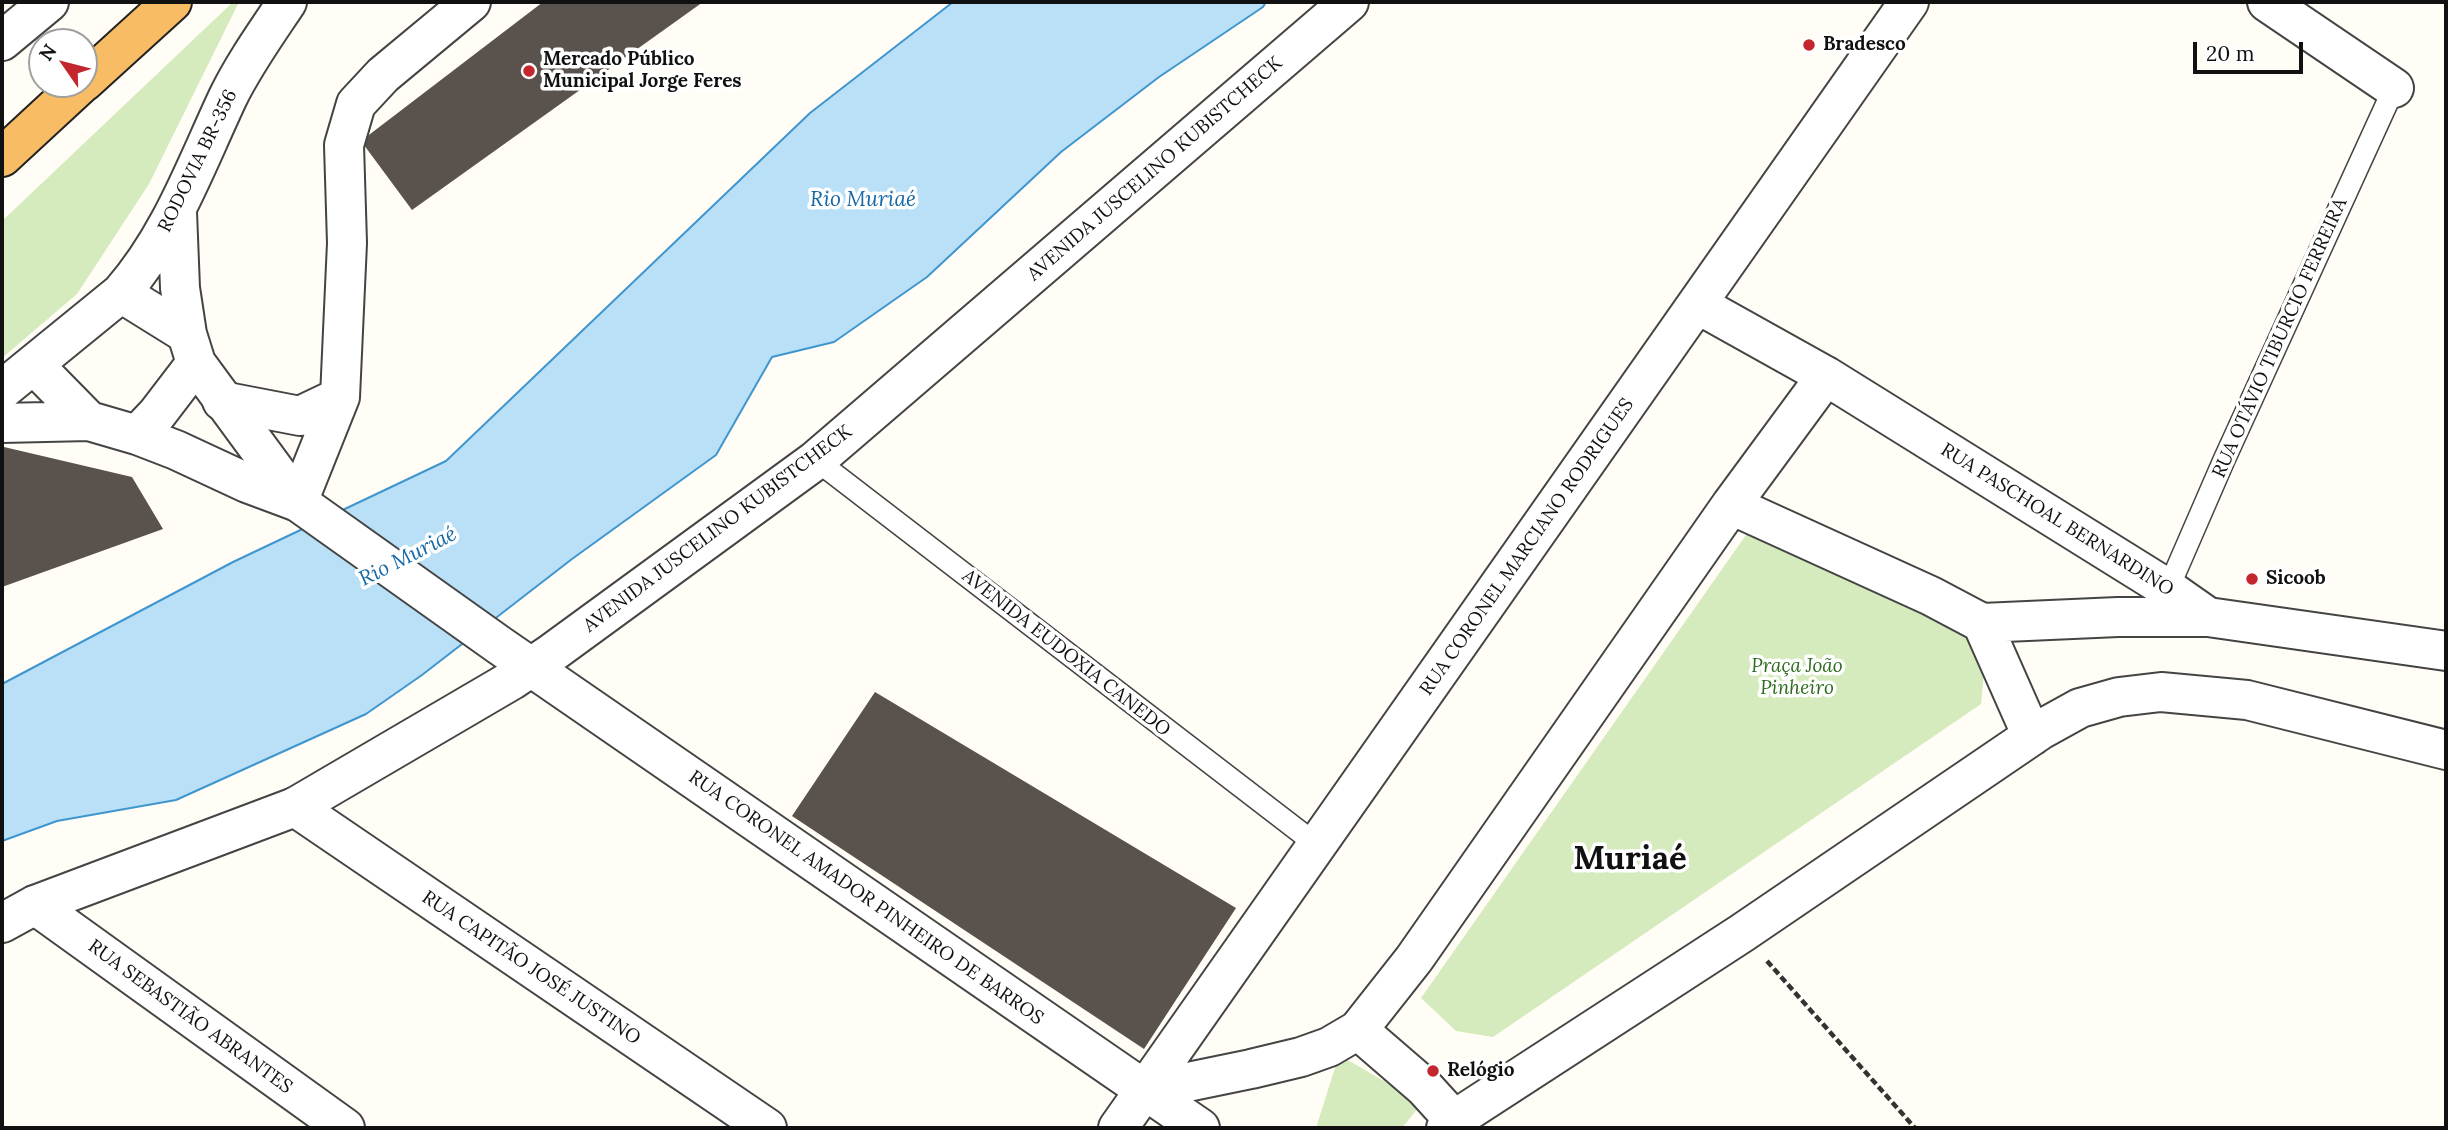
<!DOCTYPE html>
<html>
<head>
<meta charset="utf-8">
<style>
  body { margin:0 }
  #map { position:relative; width:2448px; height:1130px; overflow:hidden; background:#fffdf5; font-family:Lora,serif }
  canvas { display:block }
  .frame { position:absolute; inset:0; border:4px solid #111; pointer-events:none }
  .north { position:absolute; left:28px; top:28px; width:70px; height:70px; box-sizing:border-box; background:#fff; border:2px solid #a0a0a0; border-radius:50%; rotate:305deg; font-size:19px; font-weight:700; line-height:28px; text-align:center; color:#111 }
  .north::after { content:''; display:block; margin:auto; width:24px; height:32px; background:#c4262e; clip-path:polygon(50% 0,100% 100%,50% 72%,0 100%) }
  .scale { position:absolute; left:2193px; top:42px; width:110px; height:32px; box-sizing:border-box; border:4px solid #111; border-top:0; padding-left:9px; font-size:21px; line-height:24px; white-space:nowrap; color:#111; -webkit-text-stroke:5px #fff; paint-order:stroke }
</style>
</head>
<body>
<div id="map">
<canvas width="2448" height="1130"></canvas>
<div class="frame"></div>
<div class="north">N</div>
<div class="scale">20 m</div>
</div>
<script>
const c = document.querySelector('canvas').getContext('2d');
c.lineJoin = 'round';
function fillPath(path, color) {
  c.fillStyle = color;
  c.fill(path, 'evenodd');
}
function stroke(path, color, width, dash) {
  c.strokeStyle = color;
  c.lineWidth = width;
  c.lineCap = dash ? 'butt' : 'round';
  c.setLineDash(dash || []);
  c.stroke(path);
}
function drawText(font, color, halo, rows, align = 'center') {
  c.font = font + ' Lora,serif';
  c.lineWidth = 7;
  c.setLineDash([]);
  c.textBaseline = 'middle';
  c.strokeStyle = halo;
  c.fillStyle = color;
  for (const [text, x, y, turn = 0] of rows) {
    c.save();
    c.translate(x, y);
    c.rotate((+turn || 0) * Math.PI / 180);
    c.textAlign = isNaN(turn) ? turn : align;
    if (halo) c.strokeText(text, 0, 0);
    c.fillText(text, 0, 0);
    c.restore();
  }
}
fillPath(new Path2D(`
  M 233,2 L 239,2 L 149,184 L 77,294 L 2,358 L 2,221 Z
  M 1760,515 L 1959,624 L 1986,651 L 1981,704 L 1493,1037 L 1456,1031 L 1421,998 Z
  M 1339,1055 L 1422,1103 L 1402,1128 L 1316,1128 Z`), '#d5ebbd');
const water = new Path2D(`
  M 953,2 L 1266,2 L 1263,7 L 1159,77 L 1061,152 L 927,277 L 834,342 L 772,357 L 716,455 L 572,559 L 422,675 L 366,714 L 176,800 L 57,821 L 2,841 L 2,684 L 233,562 L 446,461 L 810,113 Z`);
fillPath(water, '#b9e0f7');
stroke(water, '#3f96cf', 2);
fillPath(new Path2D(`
  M 543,2 L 703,2 L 412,210 L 361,141 Z
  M 4,447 L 132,477 L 163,529 L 2,587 L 2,450 Z
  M 875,692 L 1236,908 L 1144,1049 L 792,816 Z`), '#5a524d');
const service = new Path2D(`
  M 816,460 L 1317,845
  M 2168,589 L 2224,460 L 2394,88`);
const minor = new Path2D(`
  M 2267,2 L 2394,88
  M 1697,304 L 1826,376 L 2168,589 L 2208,617 L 2446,651
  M 340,397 L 347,243 L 344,145 L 356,104 L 383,75 L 471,2
  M 222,401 L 300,416 L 340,397 L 298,502
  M 1731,505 L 1931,596 L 1982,623 L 2118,617 L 2208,617
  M 1982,623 L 2032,736
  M 295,807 L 767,1128
  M 35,905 L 345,1128
  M 1358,1030 L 1424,1087 L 1454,1120
  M 1144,1091 L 1251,1069 L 1301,1057 L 1329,1047 L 1358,1030 L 1414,959 L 1731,505 L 1826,376
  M 1118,1128 L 1909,2
  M 1446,1128 L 1454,1120 L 1742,933 L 2042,729 L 2080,708 L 2119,697 L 2161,692 L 2247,700 L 2446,750`);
const tertiary = new Path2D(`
  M 2,41 L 49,2
  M 177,212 L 180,288 L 187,334 L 196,363 L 298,502
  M 121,293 L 187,334
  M 34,365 L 89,421
  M 2,390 L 121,293 C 171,236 196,165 228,97 C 244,64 267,32 287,2
  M 2,423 L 89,421 L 137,435 L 176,450 L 247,483 L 298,502 L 499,645 L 1200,1128
  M 137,435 L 157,414 L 196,363
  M 2,923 L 35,905 L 295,807 L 512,680 L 549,655 L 816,460 L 1349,2`);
const trunk = new Path2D(`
  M 84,82 L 172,2
  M 2,157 L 81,84`);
stroke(service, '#444', 24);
stroke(minor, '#444', 42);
stroke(tertiary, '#444', 42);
stroke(trunk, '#222', 42);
stroke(new Path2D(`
  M 1767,961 L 1915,1128`), '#333', 4.5, [7, 3.5]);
stroke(service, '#fff', 21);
stroke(minor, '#fff', 38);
stroke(tertiary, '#fff', 38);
stroke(trunk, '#f7bc64', 38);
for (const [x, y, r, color] of [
  [1809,45,7,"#c4262e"],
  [529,71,7,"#c4262e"],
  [2252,579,7,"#c4262e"],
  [1433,1071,7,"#c4262e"]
]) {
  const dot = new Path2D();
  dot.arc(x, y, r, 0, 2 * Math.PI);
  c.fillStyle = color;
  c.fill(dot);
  stroke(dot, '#fff', 2.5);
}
drawText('bold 19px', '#111', '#fff', [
  ["Bradesco",1823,45],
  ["Mercado Público",543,60],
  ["Municipal Jorge Feres",543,82],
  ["Sicoob",2266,579],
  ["Relógio",1447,1071]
], 'left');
drawText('19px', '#111', '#fff', [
  ["RODOVIA BR-356",198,161,-64],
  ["AVENIDA JUSCELINO KUBISTCHECK",1155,169,-41],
  ["RUA OTÁVIO TIBURCIO FERREIRA",2280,338,-66],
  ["RUA PASCHOAL BERNARDINO",2057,520,32],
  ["AVENIDA JUSCELINO KUBISTCHECK",718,529,-37],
  ["RUA CORONEL MARCIANO RODRIGUES",1527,547,-55],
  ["AVENIDA EUDOXIA CANEDO",1066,653,38],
  ["RUA CORONEL AMADOR PINHEIRO DE BARROS",866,898,35],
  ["RUA CAPITÃO JOSÉ JUSTINO",531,968,34],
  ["RUA SEBASTIÃO ABRANTES",190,1017,36]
]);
drawText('italic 19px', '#2f6b1f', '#fff', [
  ["Praça João",1797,667],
  ["Pinheiro",1797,689]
]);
drawText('italic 21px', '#1768a6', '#fff', [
  ["Rio Muriaé",863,200],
  ["Rio Muriaé",408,557,-27]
]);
drawText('bold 33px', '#111', '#fff', [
  ["Muriaé",1630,860]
]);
</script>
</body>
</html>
